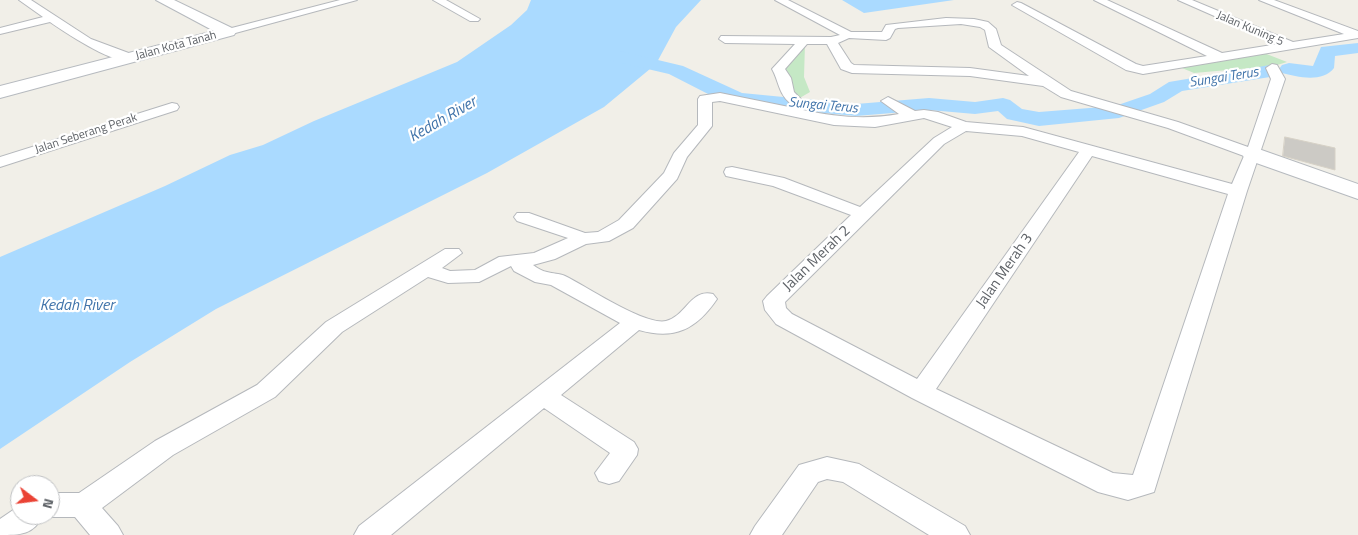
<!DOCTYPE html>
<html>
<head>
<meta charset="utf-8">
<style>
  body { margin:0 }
  #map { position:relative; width:1358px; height:535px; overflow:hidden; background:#f1efe8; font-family:"Titillium Web",sans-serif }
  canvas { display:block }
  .north { position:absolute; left:10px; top:475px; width:50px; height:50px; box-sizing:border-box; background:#fff; border:1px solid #bfc1c3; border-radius:50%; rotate:105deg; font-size:14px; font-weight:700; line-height:20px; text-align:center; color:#5f6368 }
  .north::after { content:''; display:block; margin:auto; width:18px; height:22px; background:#ea4335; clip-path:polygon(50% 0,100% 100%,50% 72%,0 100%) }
</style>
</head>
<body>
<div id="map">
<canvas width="1358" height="535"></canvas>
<div class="north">N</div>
</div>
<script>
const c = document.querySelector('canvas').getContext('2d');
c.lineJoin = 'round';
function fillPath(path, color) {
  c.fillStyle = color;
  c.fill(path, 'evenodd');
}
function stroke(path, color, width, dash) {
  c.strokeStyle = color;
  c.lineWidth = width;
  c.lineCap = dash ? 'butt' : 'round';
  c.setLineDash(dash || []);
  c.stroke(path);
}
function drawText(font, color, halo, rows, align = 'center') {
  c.font = font + ' "Titillium Web",sans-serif';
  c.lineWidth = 4.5;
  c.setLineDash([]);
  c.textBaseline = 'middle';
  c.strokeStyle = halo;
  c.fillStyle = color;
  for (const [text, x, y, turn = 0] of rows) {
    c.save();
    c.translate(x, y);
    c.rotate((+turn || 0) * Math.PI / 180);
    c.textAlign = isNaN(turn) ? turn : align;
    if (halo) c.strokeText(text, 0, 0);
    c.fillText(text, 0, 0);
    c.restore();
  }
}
fillPath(new Path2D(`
  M 805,44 L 804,77 L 810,92 L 798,99 L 792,96 L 781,69 Z
  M 1264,53 L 1287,62 L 1274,66 L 1194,73 L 1182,68 Z`), '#c5e8c5');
fillPath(new Path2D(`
  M 531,0 L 701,0 L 676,27 L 656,64 L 604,107 L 487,173 L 216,309 L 130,362 L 0,449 L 0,257 L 165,186 L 230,155 L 263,145 L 314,121 L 457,62 L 511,25 L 527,10 Z
  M 842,0 L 954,0 L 864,13 Z`), '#aadaff');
fillPath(new Path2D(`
  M 1358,43 L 1358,53 L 1335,56 L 1334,68 C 1323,83 1297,77 1282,73 L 1279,69 L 1282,65 L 1289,63 L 1313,66 L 1321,47 Z
  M 616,50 L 683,66 L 742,93 L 856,104 L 929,98 L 975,102 L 1003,98 L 1010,100 L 1022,109 L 1039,112 L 1115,106 L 1150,94 L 1169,82 L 1270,65 L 1277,67 L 1280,71 L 1277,75 L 1270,77 L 1182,91 L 1164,102 L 1119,118 L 1039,126 L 1007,119 L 998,111 L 975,114 L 929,110 L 856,116 L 739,105 L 712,96 L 669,74 L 609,60 L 607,56 L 609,52 Z`), '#aadaff');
const building = new Path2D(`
  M 1285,137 L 1335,148 L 1335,170 L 1283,156 Z`);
fillPath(building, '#cccac5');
stroke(building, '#d6d1c6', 1);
const street = new Path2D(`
  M 19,0 L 31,0 L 91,39 L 134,55 L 136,58 L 134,61 C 115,66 66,33 50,22 L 0,34 L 0,28 L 43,17 Z
  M 340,0 L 357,0 L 228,35 L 222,32 L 224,30 Z
  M 433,0 L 446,0 L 480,19 L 478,21 L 470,21 Z
  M 775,0 L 788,0 L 851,32 L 882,32 L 886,25 L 946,18 L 974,19 L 988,22 L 996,29 L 1001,45 L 1071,91 L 1178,122 L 1248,147 L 1271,79 L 1266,68 L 1272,64 L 1277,65 L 1285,79 L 1247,191 L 1154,492 L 1128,500 L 1098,492 L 912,398 L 776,324 L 765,310 L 763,301 L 767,296 L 851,215 L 773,186 L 726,176 L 724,172 L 726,168 L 732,167 L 784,178 L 860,207 L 934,138 L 952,127 L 924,118 L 875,127 L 834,125 L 720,101 L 712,102 L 712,126 L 687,157 L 677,179 L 633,228 L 609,241 L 586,244 L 555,259 L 533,265 C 537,268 542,271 547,272 C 553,274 559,273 565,276 C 586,286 645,326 666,321 C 686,316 691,288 713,294 L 717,299 C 696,330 674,340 639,330 L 561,395 L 634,442 L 638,449 L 637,455 L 619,481 L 609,484 L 599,481 L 595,473 L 610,453 L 544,408 L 391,535 L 354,535 L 359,526 L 620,323 L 551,285 L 535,282 L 514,271 L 511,266 L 479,282 L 448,283 L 428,277 L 342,332 L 275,397 L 173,455 L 102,508 L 118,526 L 123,535 L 90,535 L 75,517 L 50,517 L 44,515 L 50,515 L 50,493 L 79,493 L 155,441 L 257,385 L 326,322 L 445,249 L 459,249 L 462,253 L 442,268 L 450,271 L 475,270 L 499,257 L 534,253 L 568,238 L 517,221 L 514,217 L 517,213 L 529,213 L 585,233 L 598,232 L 619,220 L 664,173 L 674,153 L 698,125 L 698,99 L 700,96 L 720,93 L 789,107 L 790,103 C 778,93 779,81 772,69 L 795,44 L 725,43 L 719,39 L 721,36 L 831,37 L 840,35 ZM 961,24 L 980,27 L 985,30 L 989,47 L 1029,76 L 970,68 L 854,65 L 851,63 L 838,43 L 849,38 L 886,40 L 890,38 L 895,29 L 898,28 ZM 807,44 L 827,44 L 841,69 L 852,73 L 970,76 L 1043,86 L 1061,97 L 1168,128 L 1244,156 L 1232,184 L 1023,127 L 966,122 L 938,112 L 924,110 L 915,111 L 888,97 L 881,101 L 899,114 C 866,120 836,117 803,110 L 804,102 L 794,92 L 791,78 L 785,69 ZM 966,131 L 1022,136 L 1079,152 L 917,379 L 792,314 L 786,308 L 785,302 L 944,144 ZM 1092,156 L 1228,194 L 1133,475 L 1113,473 L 936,389 Z
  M 1094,0 L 1107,0 L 1222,53 L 1278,44 L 1178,0 L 1192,0 L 1293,42 L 1344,34 L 1259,0 L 1274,0 L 1358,31 L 1358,38 L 1143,74 L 1126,70 L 1012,5 L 1017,2 L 1021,3 L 1136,64 L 1143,66 L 1207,56 Z
  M 172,103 L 177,104 L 179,107 L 177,110 L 0,167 L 0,157 Z
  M 827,457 L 859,464 L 965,526 L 970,535 L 929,535 L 843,482 L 827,479 L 818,482 L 782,535 L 750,535 L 755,526 L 799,465 Z
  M 19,506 L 20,515 L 43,515 C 34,535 20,535 0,535 L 0,519 Z`);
const secondary = new Path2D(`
  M 156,0 L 174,0 L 234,29 L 236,32 L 234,35 L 0,98 L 0,86 L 214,31 Z
  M 1253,147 L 1358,184 L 1358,199 L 1245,159 L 1242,154 L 1245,149 Z`);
stroke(street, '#b5b8bc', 2);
stroke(secondary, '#b6babf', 2);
fillPath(street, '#fff');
fillPath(secondary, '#fff');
drawText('12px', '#5f6368', '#fff', [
  ["Jalan Kuning 5",1250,29,23],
  ["Jalan Kota Tanah",176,46,-15],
  ["Jalan Seberang Perak",86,134,-18]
]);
drawText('italic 14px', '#4174aa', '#fff', [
  ["Sungai Terus",1224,78,-9],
  ["Sungai Terus",823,106,5]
]);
drawText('15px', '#5f6368', '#fff', [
  ["Jalan Merah 2",817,259,-44],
  ["Jalan Merah 3",1005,271,-55]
]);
drawText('italic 16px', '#4174aa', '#fff', [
  ["Kedah River",443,120,-30],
  ["Kedah River",77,306]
]);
</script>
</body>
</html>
